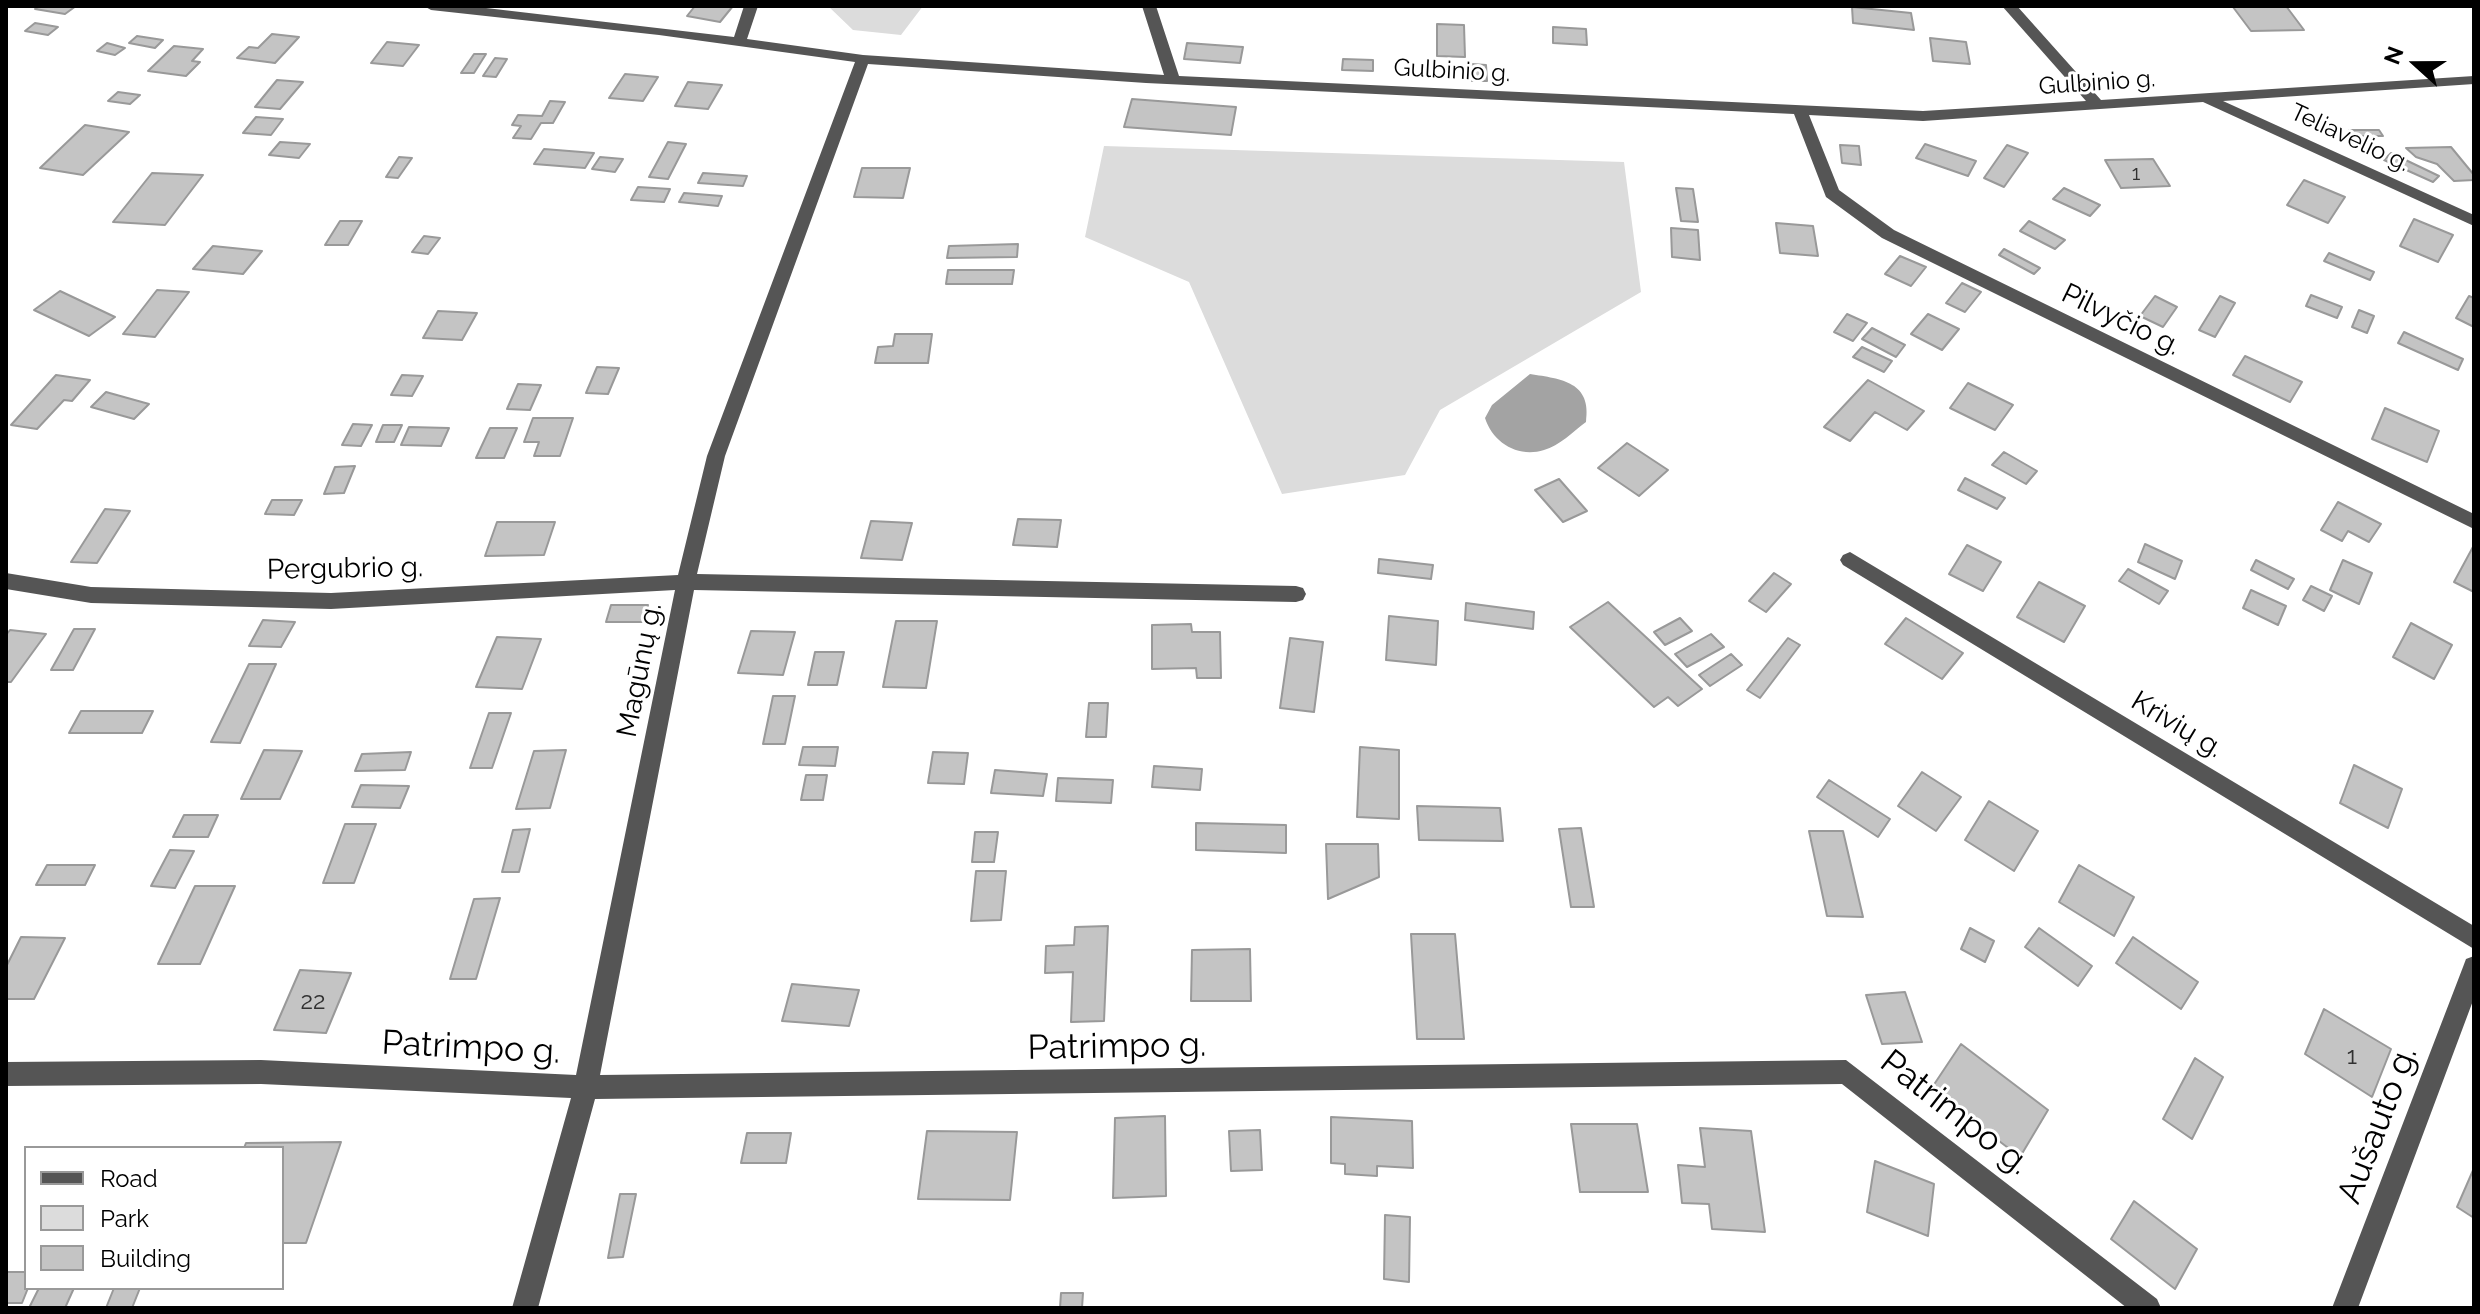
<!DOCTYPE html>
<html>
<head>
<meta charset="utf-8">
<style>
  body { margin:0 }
  #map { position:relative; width:2480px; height:1314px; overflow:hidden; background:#fff; font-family:Raleway,sans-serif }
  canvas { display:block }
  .frame { position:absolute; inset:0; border:8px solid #000; pointer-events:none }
  .legend { position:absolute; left:24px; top:1146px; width:260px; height:144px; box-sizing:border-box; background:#fff; border:2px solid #999; margin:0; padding:10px 14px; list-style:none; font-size:24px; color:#000 }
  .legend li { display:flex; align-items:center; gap:16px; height:40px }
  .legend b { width:40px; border:2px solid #999 }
  .north { position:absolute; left:2376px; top:24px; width:80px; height:80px; -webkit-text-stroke:6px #fff; paint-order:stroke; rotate:291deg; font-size:22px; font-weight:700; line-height:32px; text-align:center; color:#000 }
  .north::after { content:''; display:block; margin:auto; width:28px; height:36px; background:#000; clip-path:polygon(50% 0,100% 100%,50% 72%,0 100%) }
</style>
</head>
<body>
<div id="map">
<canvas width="2480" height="1314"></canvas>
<div class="frame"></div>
<ul class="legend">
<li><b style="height:10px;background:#555"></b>Road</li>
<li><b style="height:22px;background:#dcdcdc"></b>Park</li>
<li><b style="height:22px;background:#c4c4c4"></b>Building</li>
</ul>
<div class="north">N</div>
</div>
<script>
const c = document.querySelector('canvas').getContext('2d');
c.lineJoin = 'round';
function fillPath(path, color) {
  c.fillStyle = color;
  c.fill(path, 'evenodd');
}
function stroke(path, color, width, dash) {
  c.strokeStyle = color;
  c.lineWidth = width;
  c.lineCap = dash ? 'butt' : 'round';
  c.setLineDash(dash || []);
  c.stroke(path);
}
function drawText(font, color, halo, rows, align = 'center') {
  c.font = font + ' Raleway,sans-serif';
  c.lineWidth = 6;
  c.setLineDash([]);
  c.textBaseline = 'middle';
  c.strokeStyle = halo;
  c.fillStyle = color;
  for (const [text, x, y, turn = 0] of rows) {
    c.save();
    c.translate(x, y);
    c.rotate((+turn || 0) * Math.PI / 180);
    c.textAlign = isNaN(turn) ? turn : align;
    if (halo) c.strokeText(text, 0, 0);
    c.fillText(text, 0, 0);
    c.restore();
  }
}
fillPath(new Path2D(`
  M 828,6 L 923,6 L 901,35 L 853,30 Z
  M 1104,146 L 1624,162 L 1641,292 L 1440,410 L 1405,475 L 1282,494 L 1189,282 L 1085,237 Z`), '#dcdcdc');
fillPath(new Path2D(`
  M 1530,374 C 1562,379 1592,382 1586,422 C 1574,431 1559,446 1544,450 C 1518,458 1493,443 1485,418 L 1492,405 Z`), '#a3a3a3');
const building = new Path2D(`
  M 39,6 L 76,6 L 65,14 L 35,9 Z
  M 695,6 L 733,6 L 720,22 L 687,16 Z
  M 2286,6 L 2304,30 L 2251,31 L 2233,7 Z
  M 1852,7 L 1911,13 L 1914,30 L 1853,23 Z
  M 35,23 L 58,27 L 48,35 L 25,31 Z
  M 1437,24 L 1464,25 L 1465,57 L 1437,56 Z
  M 1553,27 L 1586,29 L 1587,45 L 1553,43 Z
  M 272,34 L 299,37 L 275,63 L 237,58 L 249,47 L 258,48 Z
  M 137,36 L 163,40 L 155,48 L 129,43 Z
  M 1930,38 L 1966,42 L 1970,64 L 1933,61 Z
  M 387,42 L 419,45 L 403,66 L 371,63 Z
  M 107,43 L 125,48 L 115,55 L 97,51 Z
  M 1187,43 L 1243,47 L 1240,63 L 1184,59 Z
  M 174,46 L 203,49 L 192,61 L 200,62 L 186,76 L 148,71 Z
  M 474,54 L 486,54 L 474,73 L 461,73 Z
  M 495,58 L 507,59 L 496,77 L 483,76 Z
  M 1343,59 L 1373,60 L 1373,71 L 1342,70 Z
  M 1471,64 L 1486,65 L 1487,81 L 1472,81 Z
  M 625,74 L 658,77 L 643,101 L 609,98 Z
  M 277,80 L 303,82 L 280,109 L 255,107 Z
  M 688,82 L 722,85 L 708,109 L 675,106 Z
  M 118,92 L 140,95 L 130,104 L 108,101 Z
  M 1132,99 L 1236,107 L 1231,135 L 1124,127 Z
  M 550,101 L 565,102 L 553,123 L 541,123 L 531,139 L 513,138 L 521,126 L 512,125 L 518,115 L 542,116 Z
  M 256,117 L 283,119 L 271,135 L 243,133 Z
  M 85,125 L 129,132 L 83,175 L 40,168 Z
  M 2349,130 L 2379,130 L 2383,136 L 2353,136 Z
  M 280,142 L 310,144 L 299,158 L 269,155 Z
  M 668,142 L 686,144 L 668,179 L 649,177 Z
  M 1925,144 L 1976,161 L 1968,176 L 1916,158 Z
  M 1840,145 L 1859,146 L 1861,165 L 1842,163 Z
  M 2007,145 L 2028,153 L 2004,187 L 1984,178 Z
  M 2451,147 L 2474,175 L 2474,180 L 2454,181 L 2437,164 L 2416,157 L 2406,148 Z
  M 544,149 L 594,153 L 585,168 L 534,164 Z
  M 2391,153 L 2439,176 L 2433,182 L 2384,160 Z
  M 399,157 L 412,158 L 398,178 L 386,177 Z
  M 600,157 L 623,159 L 615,172 L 592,169 Z
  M 2153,159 L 2170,186 L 2121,188 L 2105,160 Z
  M 862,168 L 910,168 L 903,198 L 854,197 Z
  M 152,173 L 203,175 L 165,225 L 113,222 Z
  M 703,173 L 747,176 L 743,186 L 698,183 Z
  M 2304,180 L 2345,197 L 2328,223 L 2287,205 Z
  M 638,187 L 670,189 L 664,202 L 631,200 Z
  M 1676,188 L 1693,189 L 1698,222 L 1681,221 Z
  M 2064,188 L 2100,205 L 2090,216 L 2053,199 Z
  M 684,193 L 722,196 L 718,206 L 679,202 Z
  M 2414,219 L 2453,235 L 2438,262 L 2400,246 Z
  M 340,221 L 362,221 L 348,245 L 325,245 Z
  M 2029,221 L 2065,240 L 2055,249 L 2020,231 Z
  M 1776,223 L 1813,226 L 1818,256 L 1780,253 Z
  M 1671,228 L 1698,230 L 1700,260 L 1672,257 Z
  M 424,236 L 440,238 L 428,254 L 412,252 Z
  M 1018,244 L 1017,257 L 947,258 L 949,246 Z
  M 213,246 L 262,251 L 243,274 L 193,269 Z
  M 2004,249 L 2040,268 L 2034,274 L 1999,255 Z
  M 2329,253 L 2374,272 L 2370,280 L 2324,261 Z
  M 1900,256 L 1926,267 L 1911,286 L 1885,274 Z
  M 948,270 L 1014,270 L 1012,284 L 946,284 Z
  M 1962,283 L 1981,292 L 1965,312 L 1946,303 Z
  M 157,290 L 189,292 L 155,337 L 123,334 Z
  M 60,291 L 115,317 L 89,336 L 34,310 Z
  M 2311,295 L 2342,307 L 2337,318 L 2306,306 Z
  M 2155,296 L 2177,307 L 2163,327 L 2140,316 Z
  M 2220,296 L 2235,303 L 2215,337 L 2199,330 Z
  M 2469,296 L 2474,298 L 2474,327 L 2456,318 Z
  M 2359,310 L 2374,316 L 2367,333 L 2352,327 Z
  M 438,311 L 477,313 L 462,340 L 423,338 Z
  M 1847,314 L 1867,323 L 1853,341 L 1834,332 Z
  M 1928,314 L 1959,329 L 1942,350 L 1911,334 Z
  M 1872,328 L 1905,345 L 1896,357 L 1862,339 Z
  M 2404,332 L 2463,359 L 2458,370 L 2398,343 Z
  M 895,334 L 932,334 L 928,363 L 875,363 L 878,347 L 893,346 Z
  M 1862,347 L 1892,361 L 1884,372 L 1853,357 Z
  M 2245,356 L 2302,382 L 2290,402 L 2233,375 Z
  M 597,367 L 619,368 L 608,394 L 586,393 Z
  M 56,375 L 90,380 L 72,401 L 64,400 L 37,429 L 11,425 Z
  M 402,375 L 423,376 L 412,396 L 391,395 Z
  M 1868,380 L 1924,411 L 1907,430 L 1875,412 L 1850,441 L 1824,427 Z
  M 1968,383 L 2013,405 L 1995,430 L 1950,408 Z
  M 518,384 L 541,385 L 530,410 L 507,409 Z
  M 106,392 L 149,404 L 134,419 L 91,407 Z
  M 2385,408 L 2439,431 L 2427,462 L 2372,439 Z
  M 533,418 L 573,418 L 560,456 L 534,456 L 539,442 L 524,442 Z
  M 353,424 L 372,425 L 361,446 L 342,445 Z
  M 383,425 L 402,425 L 394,442 L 376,442 Z
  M 409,427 L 449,428 L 441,446 L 401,445 Z
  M 490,428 L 517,428 L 504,458 L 476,458 Z
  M 1627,443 L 1668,470 L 1639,496 L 1598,468 Z
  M 2004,452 L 2037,471 L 2026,484 L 1992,465 Z
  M 355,466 L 344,493 L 324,494 L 335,467 Z
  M 1965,478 L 2005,498 L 1997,509 L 1958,490 Z
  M 1559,479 L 1587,511 L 1563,522 L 1535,490 Z
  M 272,500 L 302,500 L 294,515 L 265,514 Z
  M 2338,502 L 2381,524 L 2369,542 L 2348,531 L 2342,541 L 2321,530 Z
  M 105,509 L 130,511 L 97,563 L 71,562 Z
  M 1018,519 L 1061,520 L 1057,547 L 1013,545 Z
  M 871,521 L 912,523 L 902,560 L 861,558 Z
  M 497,522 L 555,522 L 544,555 L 485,556 Z
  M 2145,544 L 2182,561 L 2175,579 L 2138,562 Z
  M 1967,545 L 2001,562 L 1983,591 L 1949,574 Z
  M 2474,545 L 2474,592 L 2454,582 Z
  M 1379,559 L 1433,565 L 1431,579 L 1378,573 Z
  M 2256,560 L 2294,579 L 2288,589 L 2251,570 Z
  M 2343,560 L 2372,573 L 2359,604 L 2330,590 Z
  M 2128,569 L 2168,591 L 2159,604 L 2119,581 Z
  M 1774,573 L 1791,584 L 1766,612 L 1749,601 Z
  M 2039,582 L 2085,606 L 2064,642 L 2017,617 Z
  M 2311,586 L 2332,596 L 2324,611 L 2303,600 Z
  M 2251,590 L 2286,606 L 2278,625 L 2243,608 Z
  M 1608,602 L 1702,689 L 1678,706 L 1668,697 L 1654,707 L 1570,627 Z
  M 1466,603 L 1534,612 L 1533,629 L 1465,620 Z
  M 611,605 L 648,605 L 644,622 L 606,622 Z
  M 1389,616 L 1438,621 L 1436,665 L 1386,660 Z
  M 1680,618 L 1692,631 L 1665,645 L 1654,632 Z
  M 1906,618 L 1963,653 L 1942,679 L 1885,644 Z
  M 263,620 L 295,622 L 281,647 L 249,646 Z
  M 896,621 L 937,621 L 926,688 L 883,687 Z
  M 2411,623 L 2452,645 L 2434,679 L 2393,657 Z
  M 1191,624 L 1192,632 L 1220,632 L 1221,678 L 1197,678 L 1196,668 L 1152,669 L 1152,625 Z
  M 74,629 L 95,629 L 73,670 L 51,670 Z
  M 10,630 L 46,634 L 11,682 L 6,682 L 6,635 Z
  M 751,631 L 795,632 L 783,675 L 738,673 Z
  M 1711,634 L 1724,647 L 1687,667 L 1675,654 Z
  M 497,637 L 541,639 L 522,689 L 476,687 Z
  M 1290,638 L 1323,642 L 1314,712 L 1280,708 Z
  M 1788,638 L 1800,645 L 1760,698 L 1747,690 Z
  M 815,652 L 844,652 L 837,685 L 808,685 Z
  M 1731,654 L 1742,665 L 1710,686 L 1699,675 Z
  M 249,664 L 276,664 L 240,743 L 211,742 Z
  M 773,696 L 795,696 L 785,744 L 763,744 Z
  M 1089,703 L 1108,703 L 1106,737 L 1086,737 Z
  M 81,711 L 153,711 L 142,733 L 69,733 Z
  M 489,713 L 511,713 L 492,768 L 470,768 Z
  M 803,747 L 838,747 L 835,766 L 799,765 Z
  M 1360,747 L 1399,750 L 1399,819 L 1357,817 Z
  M 264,750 L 302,751 L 280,799 L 241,799 Z
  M 566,750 L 550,808 L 516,809 L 534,751 Z
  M 411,752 L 405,770 L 355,771 L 362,754 Z
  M 933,752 L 968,753 L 964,784 L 928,783 Z
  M 2354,765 L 2402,789 L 2388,828 L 2340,803 Z
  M 1154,766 L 1202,769 L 1200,790 L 1152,787 Z
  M 995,770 L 1047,774 L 1043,796 L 991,793 Z
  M 1922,772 L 1961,797 L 1936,831 L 1898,806 Z
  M 806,775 L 827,775 L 823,800 L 801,800 Z
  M 1058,778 L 1113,780 L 1111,803 L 1056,801 Z
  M 1829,780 L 1890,819 L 1878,837 L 1817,797 Z
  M 361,785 L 409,786 L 400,808 L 352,807 Z
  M 1989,801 L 2038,831 L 2014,871 L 1965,840 Z
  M 1417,806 L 1500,808 L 1503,841 L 1419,840 Z
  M 184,815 L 218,815 L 208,837 L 173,837 Z
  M 1196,823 L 1286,825 L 1286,853 L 1196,850 Z
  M 345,824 L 376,824 L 354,883 L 323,883 Z
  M 1581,828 L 1594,907 L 1571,907 L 1559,829 Z
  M 530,829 L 519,872 L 502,872 L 513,830 Z
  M 1809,831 L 1843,831 L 1863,917 L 1827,916 Z
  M 975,832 L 998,832 L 994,862 L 972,862 Z
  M 1326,844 L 1378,844 L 1379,877 L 1328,899 Z
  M 170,850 L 194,851 L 175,888 L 151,886 Z
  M 47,865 L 95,865 L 85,885 L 36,885 Z
  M 2079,865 L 2134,897 L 2114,936 L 2059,902 Z
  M 976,871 L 1006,871 L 1001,920 L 971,921 Z
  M 195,886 L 235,886 L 200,964 L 158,964 Z
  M 500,898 L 476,979 L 450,979 L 474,899 Z
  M 1108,926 L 1104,1021 L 1071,1022 L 1073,972 L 1045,973 L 1046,946 L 1074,945 L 1075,927 Z
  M 1970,928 L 1994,941 L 1985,962 L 1961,949 Z
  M 2039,928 L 2092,966 L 2078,986 L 2025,947 Z
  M 1411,934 L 1455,934 L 1464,1039 L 1417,1039 Z
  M 21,937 L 65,938 L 34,999 L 6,999 L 6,967 Z
  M 2133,937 L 2198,982 L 2181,1009 L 2116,963 Z
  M 1250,949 L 1251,1001 L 1191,1001 L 1192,950 Z
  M 300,970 L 351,973 L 326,1033 L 274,1030 Z
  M 792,984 L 859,990 L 849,1026 L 782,1021 Z
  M 1905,992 L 1922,1042 L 1882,1044 L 1866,995 Z
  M 2324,1009 L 2391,1049 L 2372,1097 L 2305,1054 Z
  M 1961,1044 L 2048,1110 L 2020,1157 L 1931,1089 Z
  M 2195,1058 L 2223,1077 L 2192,1139 L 2163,1119 Z
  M 1165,1116 L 1166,1196 L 1113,1198 L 1115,1118 Z
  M 1331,1117 L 1412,1121 L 1413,1168 L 1377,1166 L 1377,1176 L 1345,1174 L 1345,1164 L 1331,1163 Z
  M 1571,1124 L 1637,1124 L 1648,1192 L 1580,1192 Z
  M 1700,1128 L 1751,1131 L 1765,1232 L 1712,1229 L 1709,1204 L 1682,1203 L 1678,1165 L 1705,1167 Z
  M 1260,1130 L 1262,1170 L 1231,1171 L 1229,1131 Z
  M 927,1131 L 1017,1132 L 1010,1200 L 918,1199 Z
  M 747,1133 L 791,1133 L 786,1163 L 741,1163 Z
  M 341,1142 L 306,1243 L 282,1243 L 282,1148 L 244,1148 L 246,1143 Z
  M 1875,1161 L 1934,1184 L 1928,1236 L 1867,1212 Z
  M 2474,1168 L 2474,1218 L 2457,1207 Z
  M 620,1194 L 636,1194 L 623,1257 L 608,1258 Z
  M 2134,1201 L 2197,1249 L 2175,1289 L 2111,1239 Z
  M 1385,1215 L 1410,1217 L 1409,1282 L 1384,1279 Z
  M 6,1272 L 26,1272 L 28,1288 L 22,1303 L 6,1303 Z
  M 39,1288 L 74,1288 L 65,1308 L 29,1308 Z
  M 114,1288 L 140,1288 L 132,1308 L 106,1308 Z
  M 1061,1293 L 1083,1293 L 1082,1308 L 1060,1308 Z`);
fillPath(building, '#c4c4c4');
stroke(building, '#999', 2);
fillPath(new Path2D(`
  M 424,6 L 469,6 L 734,37 L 744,6 L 758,6 L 747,39 L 863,55 L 1164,75 L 1142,6 L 1156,6 L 1179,76 L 1923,111 L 2086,101 L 2002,6 L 2017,6 L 2101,100 L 2474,76 L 2474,84 L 2223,101 L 2474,215 L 2474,226 L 2203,102 L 1923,121 L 1809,115 L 1839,190 L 1894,230 L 2474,514 L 2474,529 L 1882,238 L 1826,197 L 1794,114 L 1146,83 L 868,64 L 725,456 L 697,574 L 1296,586 L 1303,588 L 1306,594 L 1303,600 L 1296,602 L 694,590 L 600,1075 L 1846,1060 L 2157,1299 L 2161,1308 L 2127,1308 L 1842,1084 L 595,1099 L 538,1308 L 512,1308 L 571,1098 L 261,1084 L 6,1086 L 6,1062 L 261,1060 L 576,1075 L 675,590 L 331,609 L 91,603 L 6,589 L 6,573 L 91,587 L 331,593 L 678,575 L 707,456 L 855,62 L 659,35 L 431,10 Z
  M 1850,552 L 2474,926 L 2474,949 L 1843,565 L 1840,560 L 1843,555 Z
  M 2474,956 L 2474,998 L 2358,1308 L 2332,1308 L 2463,967 L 2466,959 Z`), '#555');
drawText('20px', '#313131', null, [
  ["1",2136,174]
]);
drawText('24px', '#000', '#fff', [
  ["Gulbinio g.",1452,71,3],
  ["Gulbinio g.",2097,83,-4],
  ["Teliavelio g.",2350,138,25]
]);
drawText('24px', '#313131', null, [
  ["22",313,1002],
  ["1",2352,1057]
]);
drawText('28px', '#000', '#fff', [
  ["Pilvyčio g.",2121,320,26],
  ["Pergubrio g.",345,569,-1],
  ["Magūnų g.",640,670,-79],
  ["Krivių g.",2177,725,31]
]);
drawText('34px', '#000', '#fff', [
  ["Patrimpo g.",1117,1047,-1],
  ["Patrimpo g.",471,1048,3],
  ["Patrimpo g.",1955,1113,38],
  ["Aušauto g.",2378,1125,-69]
]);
</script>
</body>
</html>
